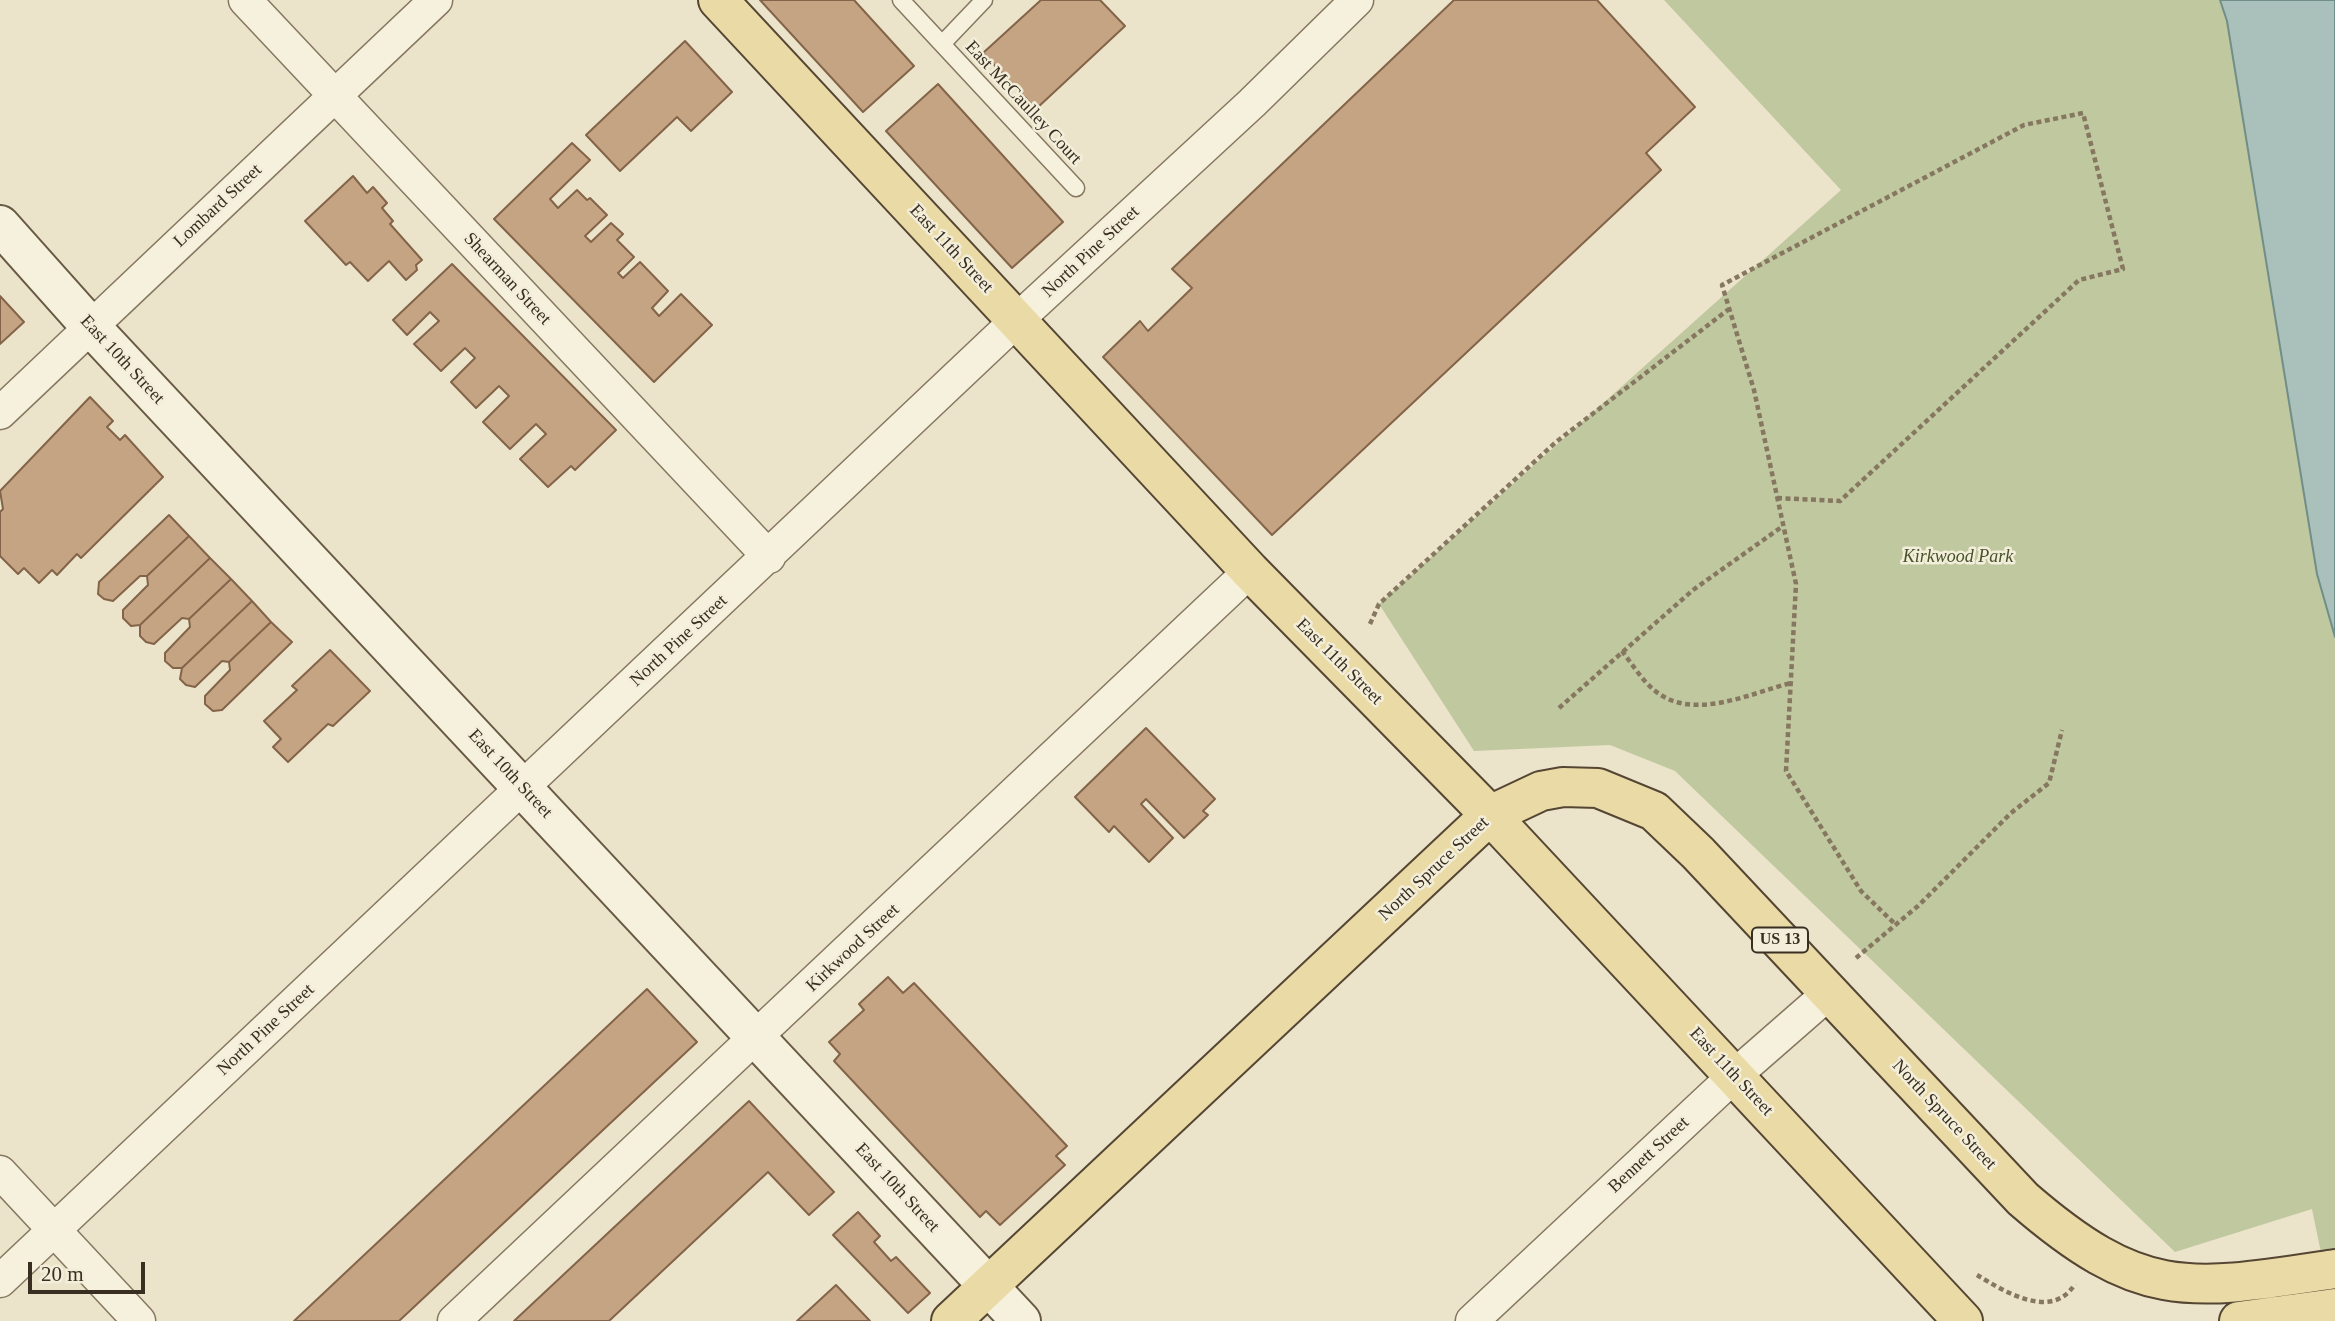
<!DOCTYPE html>
<html>
<head>
<meta charset="utf-8">
<style>
  body { margin:0 }
  #map { position:relative; width:2335px; height:1321px; overflow:hidden; background:#ebe4ca; font-family:"Times New Roman",serif }
  canvas { display:block }
  .scale { position:absolute; left:28px; top:1262px; width:117px; height:32px; box-sizing:border-box; border:4px solid #382e22; border-top:0; padding-left:9px; font-size:21px; line-height:24px; white-space:nowrap; color:#382e22; -webkit-text-stroke:5px #f3eed9; paint-order:stroke }
</style>
</head>
<body>
<div id="map">
<canvas width="2335" height="1321"></canvas>
<div class="scale">20 m</div>
</div>
<script>
const c = document.querySelector('canvas').getContext('2d');
c.lineJoin = 'round';
function fillPath(path, color) {
  c.fillStyle = color;
  c.fill(path, 'evenodd');
}
function stroke(path, color, width, dash) {
  c.strokeStyle = color;
  c.lineWidth = width;
  c.lineCap = dash ? 'butt' : 'round';
  c.setLineDash(dash || []);
  c.stroke(path);
}
function drawText(font, color, halo, rows, align = 'center') {
  c.font = font + ' "Times New Roman",serif';
  c.lineWidth = 5;
  c.setLineDash([]);
  c.textBaseline = 'middle';
  c.strokeStyle = halo;
  c.fillStyle = color;
  for (const [text, x, y, turn = 0] of rows) {
    c.save();
    c.translate(x, y);
    c.rotate((+turn || 0) * Math.PI / 180);
    c.textAlign = isNaN(turn) ? turn : align;
    if (halo) c.strokeText(text, 0, 0);
    c.fillText(text, 0, 0);
    c.restore();
  }
}
fillPath(new Path2D(`
  M 1664,0 L 2220,0 L 2227,21 L 2317,574 L 2335,637 L 2335,1321 L 2312,1209 L 2175,1252 L 1675,771 L 1610,745 L 1474,751 L 1379,604 L 1841,190 Z`), '#c0c89f');
const water = new Path2D(`
  M 2220,0 L 2335,0 L 2335,637 L 2317,574 L 2227,21 Z`);
fillPath(water, '#aac0bb');
stroke(water, '#718e89', 2);
const building = new Path2D(`
  M 760,0 L 854,0 L 914,66 L 863,112 Z
  M 1041,0 L 1100,0 L 1125,26 L 1036,109 L 983,53 Z
  M 1454,0 L 1597,0 L 1695,107 L 1646,153 L 1661,170 L 1272,535 L 1103,357 L 1140,321 L 1148,331 L 1192,288 L 1172,269 Z
  M 685,41 L 732,92 L 691,131 L 677,117 L 620,171 L 586,135 Z
  M 938,84 L 1063,222 L 1012,268 L 886,131 Z
  M 572,143 L 590,160 L 550,199 L 558,208 L 577,190 L 587,200 L 590,198 L 607,215 L 585,236 L 591,242 L 611,223 L 623,234 L 617,240 L 634,257 L 618,273 L 623,278 L 640,262 L 668,291 L 652,308 L 659,316 L 681,294 L 712,325 L 654,382 L 494,219 Z
  M 353,176 L 367,193 L 373,187 L 387,203 L 382,208 L 393,221 L 390,224 L 422,260 L 416,265 L 417,270 L 406,280 L 389,261 L 368,281 L 350,262 L 346,265 L 305,221 Z
  M 452,264 L 616,430 L 575,470 L 571,466 L 548,487 L 520,459 L 546,434 L 536,424 L 510,449 L 483,422 L 509,396 L 499,386 L 476,408 L 451,382 L 475,358 L 465,348 L 441,371 L 414,344 L 439,321 L 430,312 L 407,335 L 393,320 Z
  M 0,296 L 24,322 L 0,344 Z
  M 90,397 L 113,421 L 107,427 L 120,440 L 125,435 L 163,477 L 81,558 L 77,554 L 57,575 L 52,570 L 39,583 L 24,568 L 18,574 L 0,556 L 0,512 L 3,509 L 0,491 Z
  M 169,515 L 189,536 L 147,576 L 140,576 L 113,601 L 104,599 L 98,594 L 99,582 Z
  M 189,536 L 210,558 L 140,625 L 131,626 L 123,618 L 123,610 L 148,585 L 147,576 Z
  M 210,558 L 231,579 L 189,619 L 182,618 L 154,644 L 146,642 L 140,636 L 140,625 Z
  M 231,579 L 252,601 L 182,668 L 173,668 L 165,661 L 165,653 L 190,627 L 189,619 Z
  M 252,601 L 271,622 L 229,662 L 222,661 L 195,687 L 186,685 L 180,679 L 182,668 Z
  M 271,622 L 292,642 L 222,710 L 213,711 L 205,704 L 205,696 L 230,670 L 229,662 Z
  M 330,650 L 370,691 L 333,726 L 328,724 L 288,762 L 273,747 L 281,739 L 264,721 L 297,690 L 292,686 Z
  M 1146,728 L 1215,799 L 1203,811 L 1208,815 L 1184,838 L 1146,799 L 1141,804 L 1173,838 L 1149,862 L 1114,826 L 1109,832 L 1075,797 Z
  M 888,977 L 903,993 L 914,983 L 1067,1146 L 1056,1156 L 1065,1165 L 1000,1225 L 986,1211 L 980,1217 L 834,1061 L 840,1054 L 829,1042 L 864,1010 L 859,1004 Z
  M 647,989 L 697,1042 L 399,1321 L 294,1321 Z
  M 749,1101 L 834,1192 L 809,1215 L 768,1172 L 609,1321 L 514,1321 Z
  M 858,1212 L 880,1236 L 874,1242 L 891,1261 L 896,1257 L 930,1293 L 908,1313 L 833,1235 Z
  M 836,1285 L 870,1321 L 797,1321 Z`);
fillPath(building, '#c5a484');
stroke(building, '#836448', 2);
const lane = new Path2D(`
  M 901,0 L 1076,188
  M 942,44 L 984,0`);
const street = new Path2D(`
  M 245,0 L 769,557
  M 0,413 L 436,0
  M 0,1172 L 139,1321
  M 0,1281 L 1018,319 L 1252,103 L 1357,0
  M 454,1321 L 1250,571
  M 1472,1321 L 1734,1076 L 1829,993`);
const secondary = new Path2D(`
  M 0,225 L 91,327 L 1021,1321`);
const primary = new Path2D(`
  M 718,0 L 1250,571 L 1490,815 L 1963,1321
  M 951,1321 L 1490,815 L 1541,791 L 1563,787 L 1598,788 L 1654,811 L 1698,853 L 2023,1199 C 2142,1302 2189,1291 2335,1269
  M 2239,1321 L 2335,1308`);
stroke(lane, '#867760', 19);
stroke(street, '#867760', 35);
stroke(secondary, '#685943', 42);
stroke(primary, '#554633', 42);
stroke(new Path2D(`
  M 1777,498 L 1840,501 L 2079,280 L 2123,269 L 2083,113 L 2024,125 L 1722,285 L 1754,390 L 1796,584 L 1786,771 L 1861,891 L 1896,925
  M 1370,624 L 1379,604 L 1556,442 L 1729,309
  M 1622,651 C 1632,664 1642,680 1654,690 C 1692,722 1748,694 1791,683
  M 1559,708 L 1693,590 L 1783,526
  M 1856,958 L 1918,906 L 2011,813 L 2049,783 L 2062,730
  M 1977,1275 C 2005,1292 2052,1321 2075,1284`), '#867760', 4.5, [5, 3.5]);
stroke(lane, '#f6f1dd', 16);
stroke(street, '#f6f1dd', 32);
stroke(secondary, '#f6f1dd', 38);
stroke(primary, '#eadaa6', 38);
for (const [x, y, w] of [
  [1780,940,56]
]) {
  const box = new Path2D();
  box.roundRect(x - w / 2, y - 12.5, w, 25, 5);
  c.fillStyle = '#f3eed9';
  c.fill(box);
  stroke(box, '#382e22', 2);
}
drawText('bold 16px', '#382e22', null, [
  ["US 13",1780,940]
]);
drawText('18px', '#382e22', '#f3eed9', [
  ["East McCaulley Court",1023,103,47],
  ["Lombard Street",218,206,-43],
  ["East 11th Street",951,249,47],
  ["North Pine Street",1091,252,-43],
  ["Shearman Street",507,279,47],
  ["East 10th Street",122,360,47],
  ["North Pine Street",679,641,-43],
  ["East 11th Street",1339,662,45],
  ["East 10th Street",510,774,47],
  ["North Spruce Street",1434,869,-43],
  ["Kirkwood Street",853,948,-43],
  ["North Pine Street",266,1030,-43],
  ["East 11th Street",1731,1072,47],
  ["North Spruce Street",1944,1115,47],
  ["Bennett Street",1649,1155,-43],
  ["East 10th Street",897,1188,47]
]);
drawText('italic 18px', '#45522a', '#f3eed9', [
  ["Kirkwood Park",1958,557]
]);
</script>
</body>
</html>
